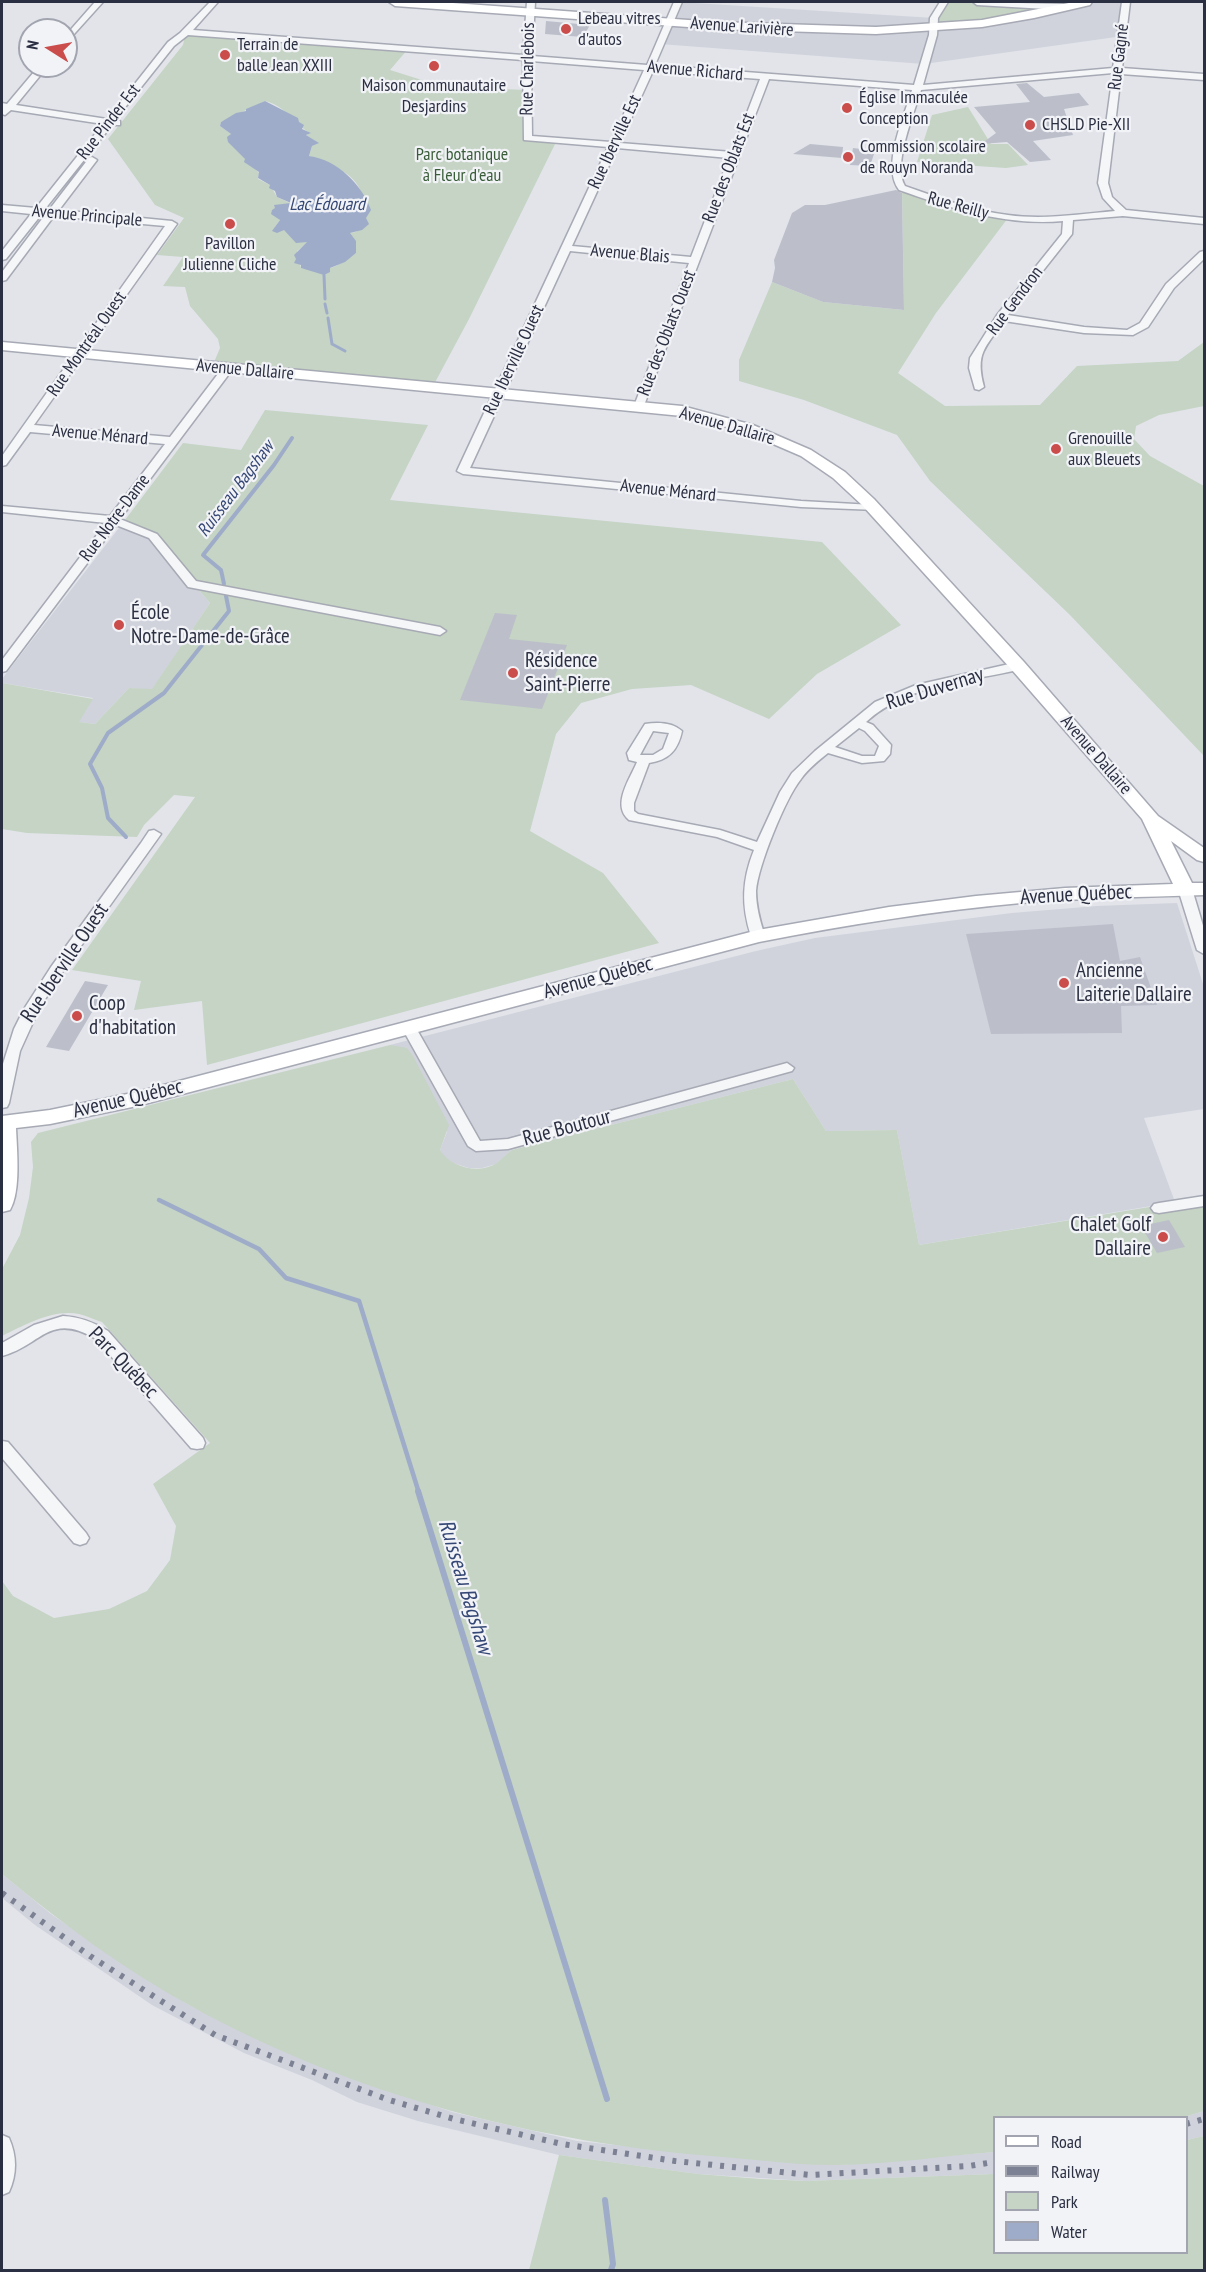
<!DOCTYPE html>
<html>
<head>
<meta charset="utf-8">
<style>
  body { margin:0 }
  #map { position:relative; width:1206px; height:2272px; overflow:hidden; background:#e2e4ea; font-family:"PT Sans Narrow",sans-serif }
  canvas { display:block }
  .frame { position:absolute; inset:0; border:3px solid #2b2f42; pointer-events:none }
  .legend { position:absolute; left:993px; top:2116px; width:195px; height:138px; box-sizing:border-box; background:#f2f3f7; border:2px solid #a2a5af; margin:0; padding:8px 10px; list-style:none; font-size:18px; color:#2b2f42 }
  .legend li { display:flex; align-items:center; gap:12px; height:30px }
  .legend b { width:30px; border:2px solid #a2a5af }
  .north { position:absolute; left:18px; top:18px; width:60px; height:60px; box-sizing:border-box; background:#f2f3f7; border:2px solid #a2a5af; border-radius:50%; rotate:281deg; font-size:16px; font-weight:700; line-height:24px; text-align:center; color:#2b2f42 }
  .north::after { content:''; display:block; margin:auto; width:21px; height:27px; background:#cb4d4b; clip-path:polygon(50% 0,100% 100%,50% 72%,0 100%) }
</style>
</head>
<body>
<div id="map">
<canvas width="1206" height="2272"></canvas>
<div class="frame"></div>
<ul class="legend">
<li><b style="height:8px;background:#fff"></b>Road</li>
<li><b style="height:8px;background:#7c8193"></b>Railway</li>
<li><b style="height:16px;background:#c5d4c4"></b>Park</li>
<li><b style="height:16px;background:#9eacc9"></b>Water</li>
</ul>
<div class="north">N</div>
</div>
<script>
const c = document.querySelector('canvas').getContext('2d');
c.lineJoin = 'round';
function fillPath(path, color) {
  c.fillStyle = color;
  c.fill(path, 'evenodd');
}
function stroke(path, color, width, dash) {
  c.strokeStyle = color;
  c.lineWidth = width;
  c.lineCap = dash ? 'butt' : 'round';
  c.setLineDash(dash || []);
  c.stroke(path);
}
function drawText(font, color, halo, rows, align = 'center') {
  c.font = font + ' "PT Sans Narrow",sans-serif';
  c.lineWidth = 4.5;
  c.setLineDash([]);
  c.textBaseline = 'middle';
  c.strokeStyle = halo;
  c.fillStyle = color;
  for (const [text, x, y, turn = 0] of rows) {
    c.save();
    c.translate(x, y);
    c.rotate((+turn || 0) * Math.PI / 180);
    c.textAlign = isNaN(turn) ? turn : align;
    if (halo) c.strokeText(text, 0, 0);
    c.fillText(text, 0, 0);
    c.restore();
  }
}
fillPath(new Path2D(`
  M 678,2 L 934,18 L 1086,2 L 1126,2 L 1123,36 L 924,64 L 660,44 Z
  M 122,524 L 153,536 L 210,603 L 152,690 L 129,688 L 95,724 L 78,722 L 93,698 L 2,683 L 2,679 Z
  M 1177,903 L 1204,987 L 1204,1109 L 1144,1118 L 1175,1202 L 919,1245 L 897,1130 L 826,1131 L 793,1079 L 512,1150 L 496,1164 L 482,1168 L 469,1168 L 453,1163 L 443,1156 L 440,1150 L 447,1132 L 390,1045 L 756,951 L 815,938 L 1012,913 L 1097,906 Z
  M 2,1874 L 51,1914 L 136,1972 L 189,2005 L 249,2035 L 312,2063 L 452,2112 L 577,2141 L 750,2159 L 839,2165 L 994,2152 L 994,2174 L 806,2181 L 698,2174 L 559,2155 L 418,2121 L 357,2102 L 312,2080 L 244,2053 L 152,2005 L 35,1925 L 2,1898 Z
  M 1204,2111 L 1204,2136 L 1187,2140 L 1186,2118 L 1181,2118 Z`), '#d0d3dc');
fillPath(new Path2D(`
  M 944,2 L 1064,7 L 933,28 L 934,18 Z
  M 186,32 L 408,49 L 390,70 L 444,87 L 528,90 L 527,137 L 557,140 L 469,319 L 432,388 L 212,367 L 220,348 L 218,339 L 190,306 L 185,287 L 163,286 L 183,257 L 157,255 L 184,218 L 155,205 L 108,139 L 183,45 ZM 265,101 C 285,105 294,124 310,133 L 306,135 L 318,143 L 312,146 L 309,156 C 346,172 363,174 366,218 L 356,232 L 350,233 L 349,235 L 356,253 C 334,268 329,273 301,268 L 297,251 L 308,242 L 284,229 L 279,231 L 275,227 L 280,220 L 276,215 L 276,208 L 292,204 L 277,197 L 270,185 L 258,179 L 259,173 L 229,142 L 231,134 L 220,126 L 221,122 Z
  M 968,107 L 991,144 L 1008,144 L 1028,165 L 1006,168 L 917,162 L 932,115 Z
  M 902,188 L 914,194 L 1008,218 L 936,313 L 898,373 L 945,406 L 1040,405 L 1077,366 L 1178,361 L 1204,342 L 1204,406 L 1159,415 L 1136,426 L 1134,439 L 1150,456 L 1204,486 L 1204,756 L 1070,615 L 930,481 L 897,435 L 804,400 L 739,381 L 739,360 L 772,282 L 823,302 L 904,310 Z
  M 265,410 L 428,425 L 390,500 L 822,542 L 901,625 L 817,674 L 769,719 L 691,685 L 632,689 L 581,703 L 556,734 L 530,831 L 603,873 L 659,943 L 207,1065 L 202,1001 L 134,1010 L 141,981 L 72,970 L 195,797 L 174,795 L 144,825 L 137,837 L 27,833 L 2,829 L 2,683 L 93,699 L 79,722 L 95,724 L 129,688 L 152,689 L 210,603 L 153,536 L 122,524 L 183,443 L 241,450 Z
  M 390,1045 L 407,1048 L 413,1056 L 449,1125 L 440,1150 C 450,1167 479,1175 497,1163 C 502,1159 506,1154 512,1150 L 793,1079 L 826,1131 L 897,1130 L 919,1245 L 1204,1198 L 1204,2111 L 1181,2118 L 994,2118 L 994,2152 C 943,2156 892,2164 840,2165 C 802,2166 762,2160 723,2157 C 538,2143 353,2096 189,2005 C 122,1968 60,1922 2,1874 L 2,1581 L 13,1596 L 54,1618 L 109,1609 L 147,1591 L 170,1560 L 176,1526 L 153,1484 L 210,1443 L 102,1322 C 95,1320 87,1316 79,1314 C 52,1309 25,1325 2,1336 L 2,1269 L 20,1235 L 29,1198 L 33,1167 L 31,1142 L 38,1133 Z
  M 1204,2136 L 1204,2270 L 529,2270 L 559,2155 L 698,2174 L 761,2179 L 806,2181 L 994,2174 L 994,2252 L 1186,2252 L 1187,2140 Z`), '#c5d4c4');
fillPath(new Path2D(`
  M 265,101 L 298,118 L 299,122 L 304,125 L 302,129 L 311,133 L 306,135 L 319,143 L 312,146 L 309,156 C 338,160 362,185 371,210 L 366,218 L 369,224 L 362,230 L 350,233 L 356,241 L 356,253 L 345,262 L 330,268 L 330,272 L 324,275 L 301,268 L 301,265 L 294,263 L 296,259 L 294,255 L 307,242 L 296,243 L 284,230 L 277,233 L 272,231 L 280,220 L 271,214 L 272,210 L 275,208 L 274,205 L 291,203 L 277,197 L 275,191 L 269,188 L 270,185 L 258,178 L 259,172 L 244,162 L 245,159 L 228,142 L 227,137 L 231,134 L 220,126 L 221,122 L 236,113 L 246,111 L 246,109 Z`), '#9eacc9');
stroke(new Path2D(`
  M 324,275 L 325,299
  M 325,304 L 327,313
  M 328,318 L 332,344 L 345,351`), '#9eacc9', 3);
stroke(new Path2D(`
  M 224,584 L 221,570 L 203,555 L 274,465 L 292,438
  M 126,837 L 108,818 L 102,788 L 90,764 L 108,733 L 164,693 L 229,611 L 226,596`), '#9eacc9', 4);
stroke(new Path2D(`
  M 159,1200 L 259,1249 L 286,1278 L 359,1301 L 419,1493`), '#9eacc9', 4.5);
stroke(new Path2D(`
  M 418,1491 L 607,2099
  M 605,2200 L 613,2264 L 611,2270`), '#9eacc9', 6);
fillPath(new Path2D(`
  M 546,21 L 590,25 L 583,37 L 545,34 Z
  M 1027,83 L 1044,97 L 1079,93 L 1089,105 L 1064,109 L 1073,135 L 1033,141 L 1051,160 L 1030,162 L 1007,142 L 981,144 L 996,133 L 974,107 L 1030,102 L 1016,84 Z
  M 810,144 L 843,147 L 842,158 L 793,154 Z
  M 853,148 L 869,150 L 868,154 L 874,154 L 870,166 L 850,165 Z
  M 896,190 L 902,193 L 904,310 L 823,302 L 772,282 L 775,268 L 774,260 L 792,213 L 805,205 L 825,205 Z
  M 495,613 L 517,615 L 509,639 L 567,645 L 542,709 L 460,700 Z
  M 1113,924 L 1120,961 L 1140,957 L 1157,1005 L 1121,1006 L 1122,1033 L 991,1034 L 966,934 Z
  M 85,981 L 108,985 L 69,1051 L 46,1047 Z
  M 1169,1220 L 1185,1247 L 1157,1253 L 1141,1226 Z`), '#bcbfca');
const street = new Path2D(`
  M 95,2 L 103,2 L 66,43 L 66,35 Z
  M 210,2 L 218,2 L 193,30 L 523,55 L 527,2 L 535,2 L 532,56 L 647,65 L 674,2 L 682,2 L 655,65 L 914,85 L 929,35 L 930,18 L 940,2 L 948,2 L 938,18 L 937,35 L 923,85 L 1113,68 L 1122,2 L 1130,2 L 1122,68 L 1204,74 L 1204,80 L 1121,74 L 1108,183 L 1112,197 L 1126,210 L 1204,218 L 1204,224 L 1123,216 L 1073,220 L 1072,234 L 1008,315 L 1084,327 L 1127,330 L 1140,323 L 1166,284 L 1200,252 L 1204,251 L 1204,259 L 1174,288 L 1148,327 L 1133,335 L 1084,333 L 1004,321 C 985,348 975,353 984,387 L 979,390 L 975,389 L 969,368 L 970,358 L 997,315 L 1062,234 L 1063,221 C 1006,226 953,209 899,190 C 881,166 904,117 912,90 L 769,79 L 643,408 L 639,409 L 634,406 L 689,263 L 570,251 L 470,468 L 801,501 L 873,505 L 877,506 L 877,510 L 801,507 L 463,474 L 457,471 L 608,147 L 524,140 L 523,60 L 188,35 L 174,46 L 115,120 L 120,121 L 120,125 L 112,125 L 45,209 L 49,210 L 89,158 L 92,157 L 97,160 L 59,210 L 172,221 L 177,224 L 34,425 L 170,437 L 224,366 L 232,366 L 232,370 L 120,519 L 157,534 L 196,581 L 440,627 L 446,631 L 440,635 L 188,587 L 149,538 L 116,525 L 6,671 L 2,672 L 2,660 L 106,523 L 2,512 L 2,506 L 110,516 L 165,444 L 30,432 L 6,465 L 2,466 L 2,456 L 165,226 L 54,216 L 6,280 L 2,281 L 2,272 L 45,215 L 41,215 L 6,259 L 2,260 L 2,251 L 31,214 L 2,211 L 2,205 L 36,208 L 103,124 L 11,110 L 5,115 L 2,114 L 2,103 L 7,104 L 39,66 L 48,66 L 16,105 L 107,119 L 168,42 L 180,33 ZM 531,61 L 644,70 L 611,142 L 532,136 ZM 653,71 L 760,79 L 732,152 L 620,143 ZM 1113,73 L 1098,183 L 1103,198 L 1115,211 C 1080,214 1044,220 1008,215 C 973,211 939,198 905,186 C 892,165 914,114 921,90 ZM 617,148 L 729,158 L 691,257 L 572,246 Z
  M 973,2 L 1064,4 L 1068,7 L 1064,10 L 977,5 Z
  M 1018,662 L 1024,666 L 1022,669 C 968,682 909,683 866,722 L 873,725 L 891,745 L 890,754 L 884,761 L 862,763 L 828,753 C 818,761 808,769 801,779 C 785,799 758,866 756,891 C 756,907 760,921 765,936 L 763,939 L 758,940 L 751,936 C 741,905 742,880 754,850 L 717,837 L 629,820 C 611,805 630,779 637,762 L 629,760 L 627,753 L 645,724 C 657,722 672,722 682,731 C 678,750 669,760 649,763 L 634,803 L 634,811 L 638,814 L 720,830 L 757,842 L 780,792 L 792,773 L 815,751 L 875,702 L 916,685 ZM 859,728 L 865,731 L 879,746 L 875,756 L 862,756 L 835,747 ZM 653,731 L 669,733 L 663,749 L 653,755 L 640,755 Z
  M 154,830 L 161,834 L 61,974 L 39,1009 L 20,1051 L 9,1103 L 7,1107 L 2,1108 L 2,1067 L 14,1029 L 24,1009 L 51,967 L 141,843 L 149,831 Z
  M 1185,885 L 1192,889 L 1204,929 L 1204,954 L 1197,950 L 1178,889 Z
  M 409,1023 L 416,1028 L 480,1141 L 508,1139 L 787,1063 L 794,1068 L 792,1071 L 508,1149 L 476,1151 L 468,1146 L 402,1028 Z
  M 1204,1196 L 1204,1206 L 1159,1213 L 1154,1212 L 1151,1208 L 1154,1204 L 1159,1203 Z
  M 63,1316 C 80,1317 93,1322 108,1331 L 203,1438 L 205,1443 L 203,1448 L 197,1449 L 191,1448 L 96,1339 C 49,1311 41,1346 2,1356 L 2,1343 L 34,1325 Z
  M 2,1441 L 8,1442 L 86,1533 L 89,1538 L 86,1543 L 80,1545 L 74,1543 L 2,1458 Z
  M 2,2135 L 9,2138 C 17,2156 17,2174 9,2192 L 2,2195 Z`);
const secondary = new Path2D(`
  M 389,2 L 439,2 L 716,22 L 876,27 L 982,20 L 1074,2 L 1092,2 L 1090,5 L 1034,18 L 982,27 L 876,34 L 716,29 L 395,6 Z
  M 2,342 L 682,406 L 753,425 L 811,450 L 845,472 L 874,499 L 1024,662 L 1158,816 L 1204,848 L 1204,862 L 1197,860 L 1171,841 L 1192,883 L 1204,883 L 1204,895 C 1143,897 1082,898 1021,903 C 933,911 846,925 759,942 L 137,1106 L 50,1124 L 16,1128 C 17,1151 21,1191 10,1210 L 2,1212 L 2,1116 L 50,1110 L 137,1092 L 758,930 L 889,907 L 976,896 L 1065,888 L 1173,884 L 1142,819 L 1012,670 L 862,505 L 833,478 L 801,456 L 743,431 L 682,416 L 2,350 Z`);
stroke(street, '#a7aab4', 3);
stroke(secondary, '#a7aab4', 3);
fillPath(street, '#f5f6f8');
fillPath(secondary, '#fff');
stroke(new Path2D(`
  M 2,1893 L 90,1956 L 215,2035 L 389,2100 L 454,2119 L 562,2144 L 675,2161 L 810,2175 L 969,2166 L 994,2162
  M 1186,2124 L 1204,2119`), '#7c8193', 6, [4, 8]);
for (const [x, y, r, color] of [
  [566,29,6,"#cb4d4b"],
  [225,55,6,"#cb4d4b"],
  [434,66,6,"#cb4d4b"],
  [847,108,6,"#cb4d4b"],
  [1030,125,6,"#cb4d4b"],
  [848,157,6,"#cb4d4b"],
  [230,224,6,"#cb4d4b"],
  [1056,449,6,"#cb4d4b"],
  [119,625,6,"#cb4d4b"],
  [513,673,6,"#cb4d4b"],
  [1064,983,6,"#cb4d4b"],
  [77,1016,6,"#cb4d4b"],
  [1163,1237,6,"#cb4d4b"]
]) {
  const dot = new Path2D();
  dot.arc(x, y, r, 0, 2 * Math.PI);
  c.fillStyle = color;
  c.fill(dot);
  stroke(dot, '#f2f3f7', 2);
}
drawText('18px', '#2b2f42', '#f2f3f7', [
  ["Lebeau vitres",578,19],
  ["d'autos",578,40],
  ["Terrain de",237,45],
  ["balle Jean XXIII",237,66],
  ["Maison communautaire",434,86,"center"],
  ["Desjardins",434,107,"center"],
  ["Église Immaculée",859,98],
  ["Conception",859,119],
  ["CHSLD Pie-XII",1042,125],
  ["Commission scolaire",860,147],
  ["de Rouyn Noranda",860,168],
  ["Pavillon",230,244,"center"],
  ["Julienne Cliche",230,265,"center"],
  ["Grenouille",1068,439],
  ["aux Bleuets",1068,460]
], 'left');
drawText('18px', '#2b2f42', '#f2f3f7', [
  ["Avenue Larivière",742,27,4],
  ["Rue Gagné",1119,57,-83],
  ["Rue Charlebois",528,69,-89],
  ["Avenue Richard",695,71,5],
  ["Rue Pinder Est",109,122,-52],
  ["Rue Iberville Est",615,142,-65],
  ["Rue des Oblats Est",729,168,-69],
  ["Rue Reilly",958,206,15],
  ["Avenue Principale",87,216,5],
  ["Avenue Blais",630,254,5],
  ["Rue Gendron",1015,301,-53],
  ["Rue des Oblats Ouest",667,333,-69],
  ["Rue Montréal Ouest",87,344,-55],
  ["Rue Iberville Ouest",514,360,-65],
  ["Avenue Dallaire",245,370,5],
  ["Avenue Dallaire",727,426,16],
  ["Avenue Ménard",100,435,5],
  ["Avenue Ménard",668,491,6],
  ["Rue Notre-Dame",115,518,-53],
  ["Avenue Dallaire",1096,755,49]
]);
drawText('18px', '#395d38', '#f2f3f7', [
  ["Parc botanique",462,155],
  ["à Fleur d'eau",462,176]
]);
drawText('italic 18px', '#354775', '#f2f3f7', [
  ["Lac Édouard",327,205],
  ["Ruisseau Bagshaw",236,489,-53]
]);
drawText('21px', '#2b2f42', '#f2f3f7', [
  ["École",131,613],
  ["Notre-Dame-de-Grâce",131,637],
  ["Résidence",525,661],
  ["Saint-Pierre",525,685],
  ["Ancienne",1076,971],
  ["Laiterie Dallaire",1076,995],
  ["Coop",89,1004],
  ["d'habitation",89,1028],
  ["Chalet Golf",1151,1225,"right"],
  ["Dallaire",1151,1249,"right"]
], 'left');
drawText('21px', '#2b2f42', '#f2f3f7', [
  ["Rue Duvernay",935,689,-17],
  ["Avenue Québec",1076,895,-3],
  ["Rue Iberville Ouest",65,963,-56],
  ["Avenue Québec",598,978,-15],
  ["Avenue Québec",128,1099,-13],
  ["Rue Boutour",567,1128,-15],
  ["Parc Québec",123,1363,46]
]);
drawText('italic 22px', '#354775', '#f2f3f7', [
  ["Ruisseau Bagshaw",465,1587,73]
]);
</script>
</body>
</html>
